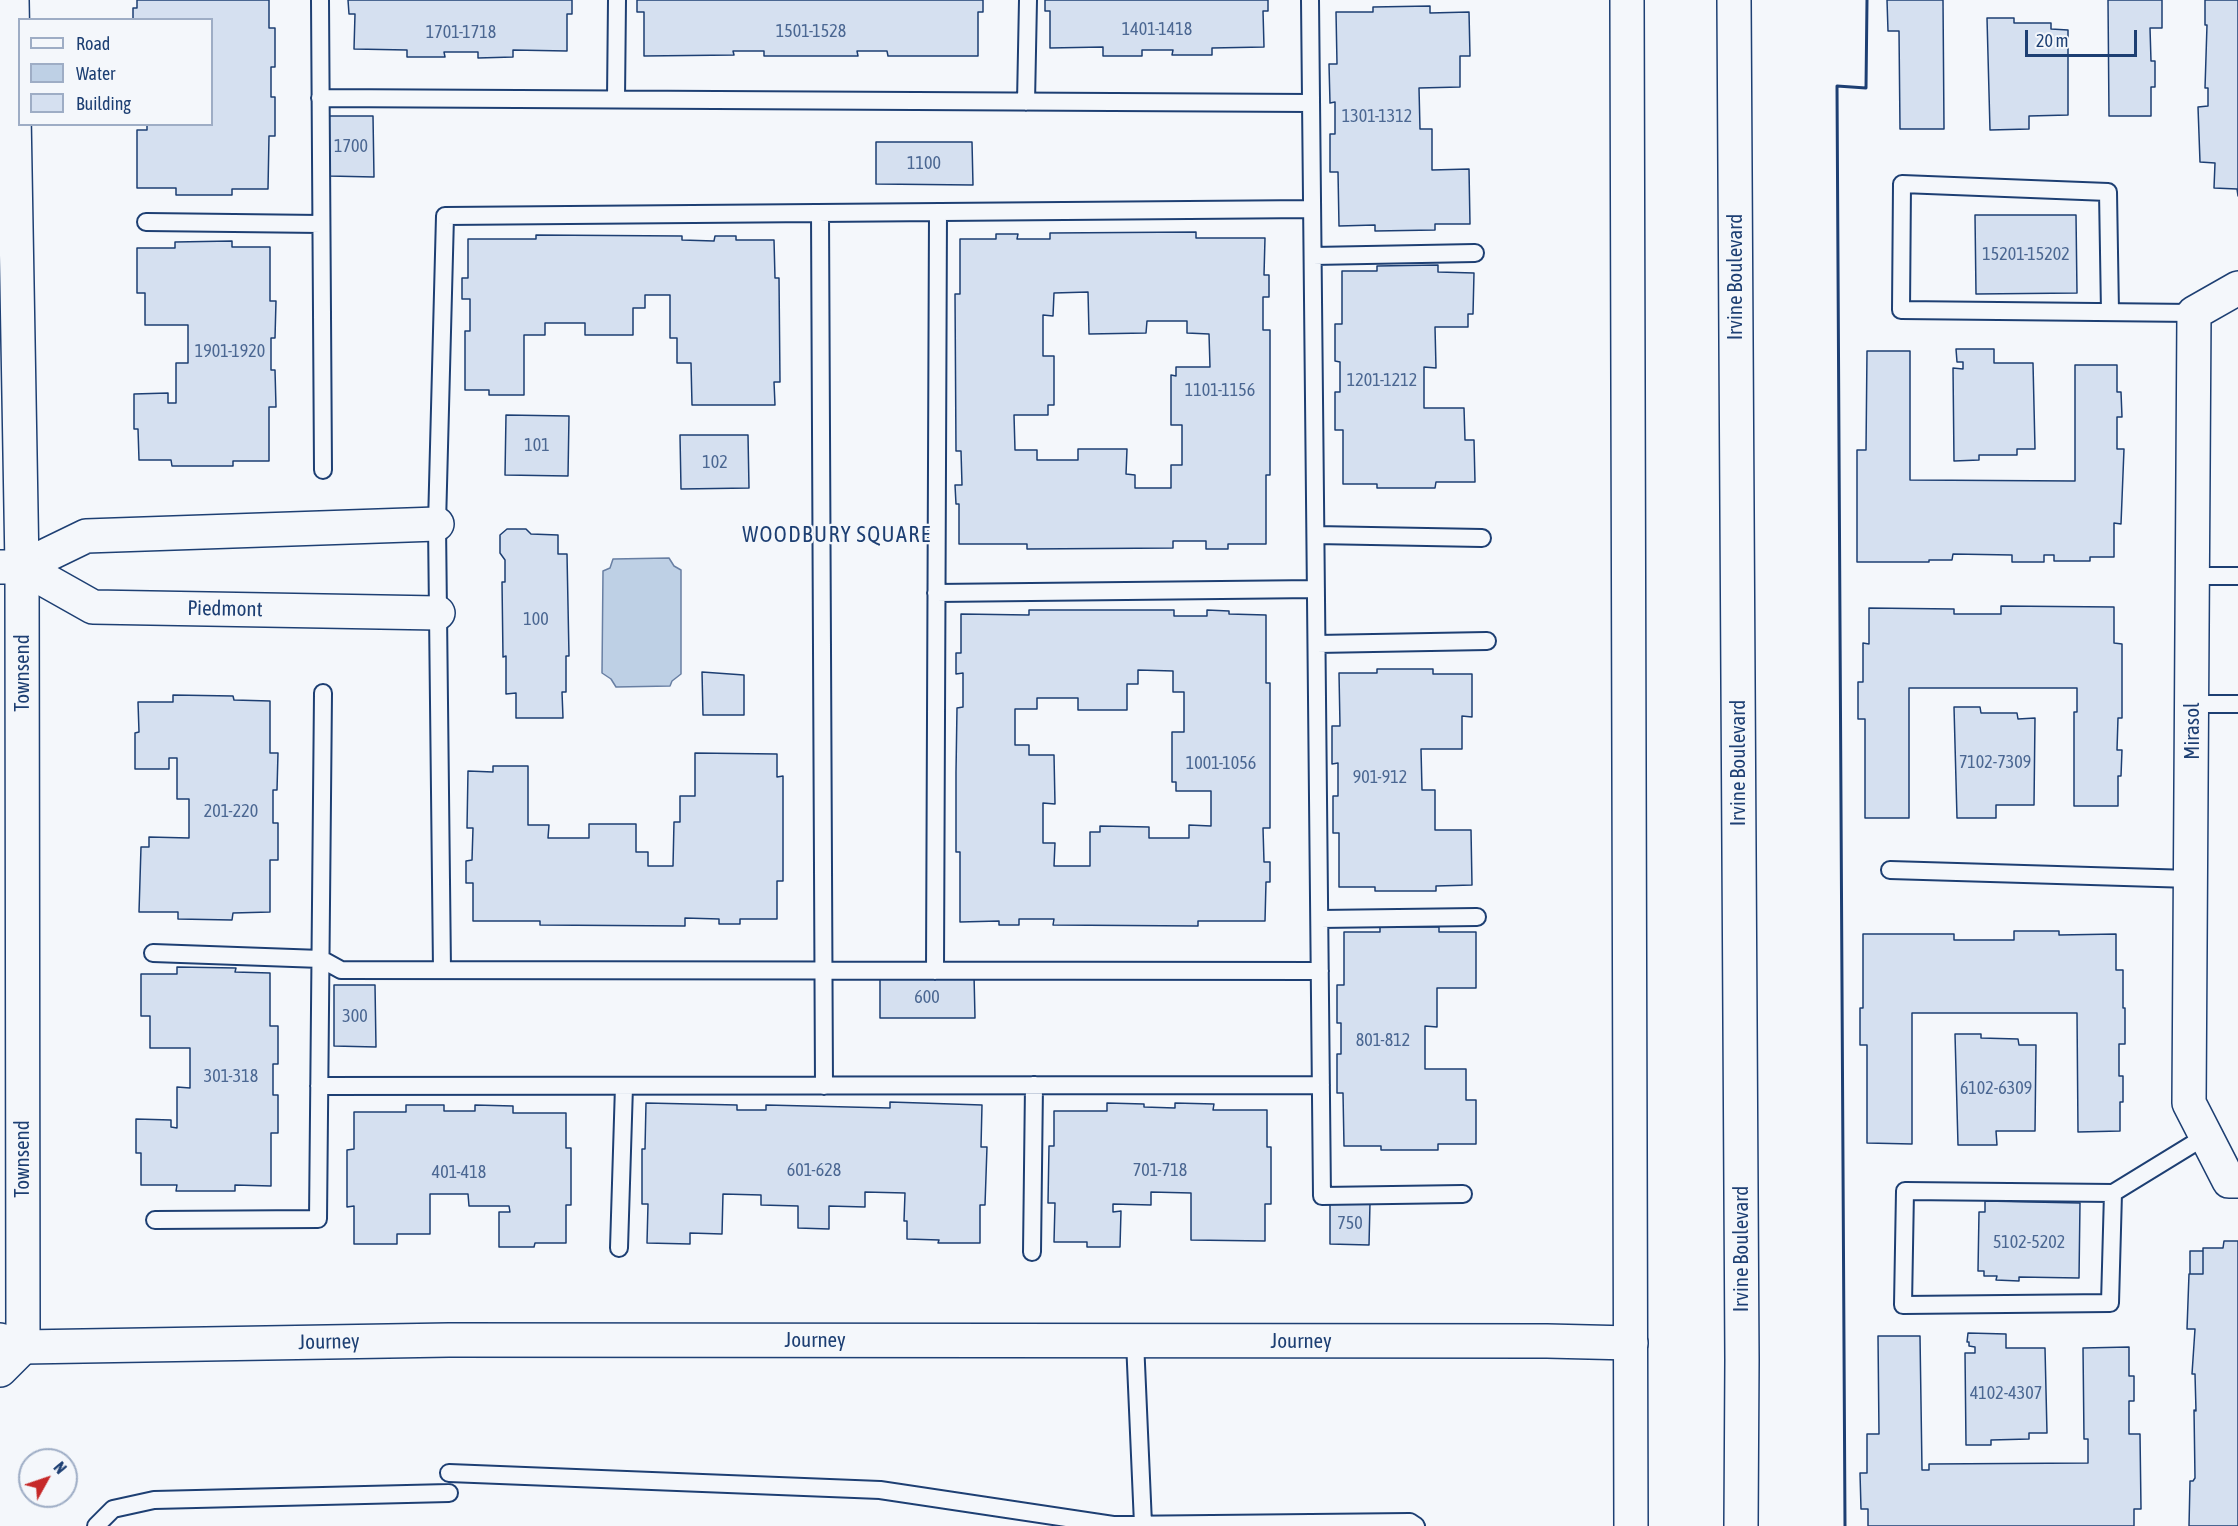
<!DOCTYPE html>
<html>
<head>
<meta charset="utf-8">
<style>
  body { margin:0 }
  #map { position:relative; width:2238px; height:1526px; overflow:hidden; background:#f4f7fb; font-family:"Asap Condensed",sans-serif }
  canvas { display:block }
  .legend { position:absolute; left:18px; top:18px; width:195px; height:108px; box-sizing:border-box; background:#f4f7fb; border:2px solid #9eadc5; margin:0; padding:8px 10px; list-style:none; font-size:18px; color:#1d3f73 }
  .legend li { display:flex; align-items:center; gap:12px; height:30px }
  .legend b { width:30px; border:2px solid #9eadc5 }
  .north { position:absolute; left:18px; top:1448px; width:60px; height:60px; box-sizing:border-box; background:#f4f7fb; border:2px solid #9eadc5; border-radius:50%; rotate:50deg; font-size:16px; font-weight:700; line-height:24px; text-align:center; color:#1d3f73 }
  .north::after { content:''; display:block; margin:auto; width:21px; height:27px; background:#c62828; clip-path:polygon(50% 0,100% 100%,50% 72%,0 100%) }
  .scale { position:absolute; left:2025px; top:30px; width:112px; height:27px; box-sizing:border-box; border:3px solid #1d3f73; border-top:0; padding-left:8px; font-size:18px; line-height:21px; white-space:nowrap; color:#1d3f73; -webkit-text-stroke:4px #f4f7fb; paint-order:stroke }
</style>
</head>
<body>
<div id="map">
<canvas width="2238" height="1526"></canvas>
<ul class="legend">
<li><b style="height:8px;background:#f4f7fb"></b>Road</li>
<li><b style="height:16px;background:#bed0e5"></b>Water</li>
<li><b style="height:16px;background:#d5e0f0"></b>Building</li>
</ul>
<div class="north">N</div>
<div class="scale">20 m</div>
</div>
<script>
const c = document.querySelector('canvas').getContext('2d');
c.lineJoin = 'round';
function fillPath(path, color) {
  c.fillStyle = color;
  c.fill(path, 'evenodd');
}
function stroke(path, color, width, dash) {
  c.strokeStyle = color;
  c.lineWidth = width;
  c.lineCap = dash ? 'butt' : 'round';
  c.setLineDash(dash || []);
  c.stroke(path);
}
function drawText(font, color, halo, rows, align = 'center') {
  c.font = font + ' "Asap Condensed",sans-serif';
  c.lineWidth = 4.5;
  c.setLineDash([]);
  c.textBaseline = 'middle';
  c.strokeStyle = halo;
  c.fillStyle = color;
  for (const [text, x, y, turn = 0] of rows) {
    c.save();
    c.translate(x, y);
    c.rotate((+turn || 0) * Math.PI / 180);
    c.textAlign = isNaN(turn) ? turn : align;
    if (halo) c.strokeText(text, 0, 0);
    c.fillText(text, 0, 0);
    c.restore();
  }
}
const water = new Path2D(`
  M 669,558 L 674,566 L 681,570 L 681,674 L 672,681 L 670,686 L 616,687 L 611,679 L 602,673 L 603,571 L 610,568 L 613,559 Z`);
fillPath(water, '#bed0e5');
stroke(water, '#687fa3', 1.5);
const building = new Path2D(`
  M 137,0 L 269,0 L 269,28 L 275,28 L 275,67 L 271,67 L 271,97 L 275,97 L 275,136 L 269,136 L 268,189 L 232,189 L 232,195 L 176,195 L 176,188 L 137,188 L 137,130 L 147,130 L 147,124 L 212,124 L 212,20 L 133,20 L 133,8 L 137,8 Z
  M 348,0 L 572,0 L 572,14 L 567,14 L 567,51 L 513,50 L 513,57 L 478,58 L 478,52 L 444,52 L 445,57 L 407,57 L 407,50 L 354,49 L 355,14 L 349,14 Z
  M 637,0 L 983,0 L 983,12 L 978,12 L 978,56 L 888,56 L 887,51 L 857,51 L 858,56 L 764,56 L 764,51 L 733,51 L 734,55 L 644,56 L 644,12 L 637,12 Z
  M 1045,0 L 1268,0 L 1268,11 L 1263,11 L 1264,47 L 1212,48 L 1212,55 L 1172,55 L 1173,50 L 1142,50 L 1142,56 L 1103,56 L 1103,47 L 1050,48 L 1050,11 L 1045,11 Z
  M 1887,0 L 1943,0 L 1944,129 L 1900,129 L 1899,31 L 1888,31 Z
  M 2108,0 L 2162,0 L 2162,28 L 2150,28 L 2151,61 L 2155,61 L 2155,87 L 2151,87 L 2151,116 L 2109,116 Z
  M 2205,0 L 2238,0 L 2238,196 L 2237,189 L 2214,188 L 2215,163 L 2200,162 L 2198,107 L 2208,106 L 2208,88 L 2205,88 L 2207,25 L 2205,25 Z
  M 1430,6 L 1430,13 L 1469,12 L 1470,56 L 1460,56 L 1460,87 L 1419,88 L 1420,129 L 1432,129 L 1432,170 L 1469,169 L 1470,224 L 1435,224 L 1435,230 L 1375,231 L 1375,225 L 1339,226 L 1338,172 L 1330,172 L 1330,134 L 1335,134 L 1335,102 L 1330,103 L 1329,64 L 1337,64 L 1336,12 L 1373,12 L 1373,7 Z
  M 1987,18 L 2014,18 L 2014,23 L 2051,23 L 2051,29 L 2068,30 L 2068,115 L 2029,116 L 2029,129 L 1990,130 Z
  M 329,116 L 373,116 L 374,177 L 329,176 Z
  M 876,142 L 972,142 L 973,185 L 876,184 Z
  M 1975,215 L 2076,215 L 2077,293 L 1976,294 Z
  M 1196,232 L 1196,238 L 1265,238 L 1264,275 L 1269,275 L 1269,297 L 1263,297 L 1263,330 L 1270,330 L 1270,475 L 1266,475 L 1266,544 L 1228,544 L 1228,549 L 1206,549 L 1206,541 L 1173,541 L 1173,548 L 1027,549 L 1027,544 L 959,544 L 959,504 L 956,504 L 955,485 L 962,485 L 961,451 L 956,451 L 955,294 L 960,294 L 960,239 L 996,239 L 996,234 L 1018,234 L 1017,239 L 1050,239 L 1050,233 ZM 1088,292 L 1089,334 L 1146,333 L 1147,321 L 1187,321 L 1187,333 L 1209,334 L 1210,367 L 1176,367 L 1176,376 L 1171,375 L 1171,425 L 1182,425 L 1182,465 L 1171,465 L 1171,488 L 1135,488 L 1135,475 L 1126,474 L 1127,449 L 1078,449 L 1078,460 L 1037,460 L 1037,450 L 1015,450 L 1014,415 L 1048,415 L 1048,405 L 1054,405 L 1054,356 L 1043,356 L 1043,315 L 1053,316 L 1054,293 Z
  M 536,235 L 682,236 L 682,240 L 714,241 L 715,236 L 736,236 L 736,240 L 774,240 L 775,278 L 779,278 L 780,382 L 774,382 L 775,405 L 692,405 L 691,363 L 677,363 L 677,338 L 670,338 L 670,295 L 645,295 L 645,308 L 633,308 L 633,335 L 585,335 L 585,323 L 545,323 L 545,335 L 524,335 L 524,395 L 489,395 L 489,390 L 465,390 L 465,331 L 470,331 L 470,299 L 462,299 L 462,278 L 468,278 L 468,239 L 536,239 Z
  M 232,241 L 232,247 L 270,247 L 270,301 L 276,301 L 275,338 L 271,338 L 271,370 L 275,370 L 276,407 L 269,407 L 269,461 L 233,461 L 233,466 L 172,466 L 171,460 L 139,460 L 138,429 L 134,429 L 134,394 L 168,393 L 168,403 L 176,403 L 176,363 L 188,363 L 188,325 L 145,325 L 145,293 L 137,293 L 137,248 L 175,248 L 175,242 Z
  M 1438,265 L 1438,272 L 1474,273 L 1473,314 L 1468,314 L 1468,327 L 1435,327 L 1436,368 L 1424,367 L 1424,408 L 1464,408 L 1465,440 L 1474,440 L 1475,482 L 1436,482 L 1435,488 L 1377,488 L 1377,484 L 1343,484 L 1343,430 L 1335,430 L 1335,392 L 1340,392 L 1340,362 L 1335,361 L 1335,324 L 1342,324 L 1342,271 L 1377,271 L 1377,266 Z
  M 1956,349 L 1994,349 L 1994,363 L 2033,363 L 2035,449 L 2017,449 L 2017,455 L 1979,455 L 1979,460 L 1954,461 L 1953,368 L 1963,369 L 1963,362 L 1957,362 Z
  M 1867,351 L 1910,351 L 1910,480 L 2075,481 L 2075,365 L 2117,365 L 2117,392 L 2121,392 L 2122,417 L 2117,417 L 2117,449 L 2124,449 L 2121,524 L 2114,523 L 2114,557 L 2090,557 L 2090,561 L 2054,561 L 2054,555 L 2044,555 L 2044,562 L 2012,562 L 2012,555 L 1953,554 L 1952,560 L 1929,560 L 1929,562 L 1857,562 L 1857,450 L 1866,450 Z
  M 506,415 L 569,416 L 568,476 L 505,475 Z
  M 680,435 L 748,435 L 749,488 L 681,489 Z
  M 507,529 L 526,529 L 531,534 L 558,535 L 558,554 L 567,554 L 569,656 L 566,656 L 566,692 L 562,692 L 563,718 L 516,718 L 516,693 L 506,694 L 506,656 L 503,657 L 502,582 L 505,582 L 505,560 L 500,553 L 500,535 Z
  M 2001,606 L 2114,607 L 2114,643 L 2122,644 L 2122,718 L 2118,718 L 2117,750 L 2122,750 L 2121,776 L 2118,776 L 2118,806 L 2074,806 L 2074,712 L 2077,712 L 2077,688 L 1909,688 L 1909,818 L 1865,818 L 1865,719 L 1858,719 L 1858,682 L 1863,682 L 1863,643 L 1869,644 L 1869,608 L 1954,609 L 1954,614 L 2001,614 Z
  M 1029,610 L 1174,610 L 1174,616 L 1207,616 L 1207,610 L 1229,611 L 1229,614 L 1266,615 L 1266,683 L 1270,683 L 1270,828 L 1263,828 L 1264,862 L 1270,862 L 1270,882 L 1266,882 L 1265,921 L 1198,921 L 1198,926 L 1053,925 L 1054,919 L 1019,919 L 1019,925 L 999,925 L 999,921 L 960,922 L 960,852 L 956,852 L 956,772 L 957,708 L 963,707 L 963,673 L 956,674 L 956,653 L 961,653 L 961,614 L 1029,615 ZM 1138,670 L 1173,671 L 1173,692 L 1184,692 L 1184,732 L 1172,732 L 1172,782 L 1176,782 L 1176,791 L 1211,791 L 1211,826 L 1189,825 L 1189,838 L 1149,838 L 1149,827 L 1100,826 L 1100,832 L 1090,832 L 1090,866 L 1054,866 L 1055,843 L 1043,843 L 1043,803 L 1055,804 L 1054,755 L 1029,755 L 1029,745 L 1015,745 L 1015,709 L 1037,709 L 1037,698 L 1078,698 L 1078,710 L 1127,710 L 1127,684 L 1138,684 Z
  M 1377,669 L 1433,669 L 1433,674 L 1472,674 L 1472,717 L 1462,716 L 1462,749 L 1421,749 L 1422,790 L 1435,790 L 1435,830 L 1471,830 L 1472,885 L 1436,886 L 1436,891 L 1375,891 L 1375,887 L 1339,887 L 1339,833 L 1333,833 L 1333,796 L 1338,796 L 1338,763 L 1332,764 L 1332,726 L 1340,726 L 1339,673 L 1377,673 Z
  M 702,672 L 744,675 L 744,715 L 703,715 Z
  M 173,695 L 233,696 L 234,700 L 270,701 L 270,753 L 278,753 L 277,790 L 273,790 L 273,823 L 278,823 L 278,860 L 270,860 L 270,912 L 233,913 L 232,920 L 178,919 L 178,912 L 139,912 L 141,847 L 149,847 L 149,837 L 189,838 L 189,799 L 177,799 L 177,758 L 169,758 L 169,769 L 135,769 L 135,733 L 139,732 L 138,702 L 173,702 Z
  M 1954,707 L 1980,707 L 1981,713 L 2017,713 L 2018,719 L 2035,718 L 2034,805 L 1996,805 L 1996,818 L 1957,818 Z
  M 695,753 L 777,754 L 777,777 L 783,776 L 783,881 L 777,881 L 777,919 L 740,919 L 740,924 L 719,924 L 719,919 L 685,918 L 685,926 L 540,925 L 540,921 L 473,921 L 473,883 L 466,883 L 466,861 L 472,860 L 473,828 L 467,828 L 468,771 L 493,772 L 493,766 L 528,766 L 528,825 L 549,825 L 548,838 L 589,838 L 589,824 L 636,824 L 636,852 L 648,852 L 648,866 L 673,866 L 674,822 L 680,822 L 680,796 L 695,796 Z
  M 1380,927 L 1439,927 L 1439,932 L 1476,932 L 1476,988 L 1437,988 L 1437,1027 L 1425,1026 L 1425,1069 L 1466,1069 L 1466,1100 L 1476,1100 L 1476,1144 L 1438,1144 L 1438,1150 L 1381,1150 L 1381,1146 L 1344,1146 L 1343,1093 L 1337,1093 L 1337,1054 L 1341,1054 L 1341,1023 L 1337,1023 L 1337,985 L 1344,985 L 1344,932 L 1380,932 Z
  M 2014,931 L 2059,931 L 2059,935 L 2116,934 L 2116,970 L 2123,970 L 2123,1008 L 2125,1008 L 2125,1044 L 2119,1044 L 2119,1076 L 2123,1076 L 2123,1102 L 2120,1102 L 2120,1131 L 2078,1132 L 2077,1013 L 1912,1013 L 1912,1144 L 1867,1143 L 1867,1045 L 1860,1045 L 1860,1008 L 1863,1008 L 1863,934 L 1954,934 L 1954,940 L 2014,940 Z
  M 177,967 L 236,968 L 235,972 L 270,973 L 270,1026 L 278,1026 L 278,1064 L 273,1064 L 273,1095 L 278,1095 L 278,1133 L 271,1133 L 271,1186 L 235,1185 L 235,1191 L 176,1191 L 177,1185 L 141,1185 L 141,1153 L 136,1153 L 136,1119 L 171,1120 L 171,1127 L 177,1128 L 177,1087 L 190,1088 L 190,1048 L 150,1048 L 150,1016 L 141,1016 L 141,974 L 177,974 Z
  M 880,975 L 974,975 L 975,1018 L 880,1018 Z
  M 334,985 L 375,985 L 376,1047 L 334,1046 Z
  M 1955,1034 L 1981,1034 L 1981,1038 L 2018,1039 L 2019,1045 L 2036,1045 L 2035,1131 L 1996,1131 L 1997,1145 L 1958,1145 Z
  M 890,1102 L 982,1105 L 981,1147 L 987,1147 L 985,1205 L 980,1205 L 980,1243 L 938,1243 L 939,1240 L 907,1239 L 907,1221 L 904,1221 L 905,1193 L 865,1192 L 865,1207 L 829,1206 L 829,1229 L 798,1228 L 798,1206 L 761,1205 L 761,1195 L 723,1194 L 722,1234 L 690,1233 L 690,1244 L 647,1243 L 648,1204 L 642,1204 L 642,1149 L 645,1149 L 646,1103 L 737,1105 L 737,1110 L 766,1110 L 766,1105 L 890,1108 Z
  M 1107,1103 L 1144,1104 L 1144,1107 L 1175,1108 L 1175,1103 L 1214,1104 L 1213,1110 L 1267,1110 L 1267,1147 L 1271,1147 L 1271,1204 L 1265,1204 L 1265,1241 L 1191,1240 L 1191,1193 L 1151,1192 L 1151,1205 L 1113,1204 L 1113,1212 L 1121,1211 L 1120,1247 L 1087,1247 L 1087,1242 L 1054,1242 L 1055,1203 L 1048,1203 L 1049,1146 L 1054,1146 L 1054,1111 L 1107,1111 Z
  M 406,1105 L 444,1105 L 444,1111 L 475,1111 L 475,1105 L 513,1106 L 513,1113 L 566,1113 L 566,1148 L 571,1148 L 571,1205 L 566,1205 L 566,1243 L 535,1243 L 534,1247 L 499,1247 L 499,1212 L 510,1212 L 509,1206 L 469,1206 L 468,1194 L 430,1194 L 430,1234 L 397,1234 L 397,1244 L 354,1244 L 354,1206 L 347,1207 L 347,1150 L 354,1149 L 354,1112 L 406,1112 Z
  M 1985,1201 L 2080,1203 L 2079,1278 L 2019,1277 L 2019,1281 L 1996,1280 L 1997,1276 L 1984,1276 L 1984,1271 L 1978,1271 L 1979,1212 L 1985,1212 Z
  M 1330,1203 L 1370,1203 L 1369,1245 L 1330,1244 Z
  M 2224,1241 L 2238,1241 L 2238,1526 L 2189,1526 L 2190,1481 L 2193,1481 L 2195,1478 L 2194,1410 L 2196,1411 L 2195,1374 L 2192,1374 L 2195,1329 L 2187,1329 L 2189,1274 L 2203,1274 L 2203,1248 L 2223,1248 Z
  M 2190,1251 L 2203,1251 L 2203,1274 L 2190,1274 Z
  M 1968,1333 L 2006,1334 L 2006,1348 L 2045,1348 L 2047,1433 L 2029,1433 L 2029,1439 L 1991,1440 L 1991,1445 L 1966,1445 L 1965,1353 L 1975,1353 L 1975,1347 L 1969,1346 L 1969,1342 L 1967,1342 Z
  M 1878,1336 L 1920,1336 L 1922,1470 L 1929,1470 L 1929,1464 L 2088,1463 L 2088,1439 L 2084,1439 L 2083,1348 L 2129,1347 L 2129,1376 L 2134,1376 L 2134,1401 L 2129,1401 L 2129,1434 L 2140,1434 L 2141,1509 L 2134,1509 L 2134,1526 L 1868,1526 L 1868,1509 L 1861,1509 L 1860,1473 L 1867,1473 L 1867,1434 L 1879,1434 Z`);
fillPath(building, '#d5e0f0');
stroke(building, '#1d3f73', 1.5);
const lane = new Path2D(`
  M 320,0 L 323,470
  M 1310,0 L 1322,1196 L 1463,1194
  M 320,98 L 1311,103
  M 616,99 L 617,0
  M 1026,102 L 1028,0
  M 820,213 L 824,1086
  M 146,222 L 321,224
  M 1313,256 L 1475,253
  M 2110,312 L 2108,192 L 1902,184 L 1901,310 L 2194,313
  M 1316,535 L 1482,538
  M 2193,576 L 2238,576
  M 936,593 L 1316,589
  M 1317,644 L 1487,641
  M 2192,704 L 2238,704
  M 1890,870 L 2191,879
  M 1320,919 L 1477,917
  M 153,953 L 321,959 L 341,970 L 1320,971
  M 442,970 L 437,524 L 445,216 L 1312,209
  M 935,971 L 938,212
  M 319,1086 L 1321,1085
  M 2113,1193 L 2110,1303 L 1903,1305 L 1905,1191 L 2113,1193 L 2206,1136
  M 155,1220 L 318,1219 L 323,693
  M 619,1248 L 624,1086
  M 1032,1252 L 1034,1085
  M 1135,1341 L 1143,1524
  M 449,1473 L 880,1490 L 1113,1525 L 1410,1522 L 1416,1526
  M 96,1526 L 113,1509 L 154,1500 L 449,1493`);
const street = new Path2D(`
  M 2238,288 L 2194,313 L 2189,1103 L 2229,1181 L 2238,1181
  M 0,567 L 22,567 L 86,536 L 437,524
  M 22,567 L 93,607 L 438,613
  M 0,1340 L 23,1347 L 449,1340 L 1547,1341 L 1631,1343`);
const secondary = new Path2D(`
  M 0,1370 L 23,1347 L 22,567 L 12,0`);
const primary = new Path2D(`
  M 1627,0 L 1631,1526
  M 1734,0 L 1742,1359 L 1741,1526`);
stroke(lane, '#1d3f73', 20);
stroke(street, '#1d3f73', 36);
stroke(secondary, '#1d3f73', 36);
stroke(primary, '#1d3f73', 36);
stroke(lane, '#f4f7fb', 16);
stroke(street, '#f4f7fb', 33);
stroke(secondary, '#f4f7fb', 33);
stroke(primary, '#f4f7fb', 33);
stroke(new Path2D(`
  M 1845,1526 L 1837,86 L 1866,88 L 1867,0`), '#1d3f73', 3);
drawText('18px', '#4b6792', null, [
  ["1401-1418",1157,29],
  ["1501-1528",811,31],
  ["1701-1718",461,32],
  ["1301-1312",1377,116],
  ["1700",351,146],
  ["1100",924,163],
  ["15201-15202",2026,254],
  ["1901-1920",230,351],
  ["1201-1212",1382,380],
  ["1101-1156",1220,390],
  ["101",537,445],
  ["102",715,462],
  ["100",536,619],
  ["7102-7309",1995,762],
  ["1001-1056",1221,763],
  ["901-912",1380,777],
  ["201-220",231,811],
  ["600",927,997],
  ["300",355,1016],
  ["801-812",1383,1040],
  ["301-318",231,1076],
  ["6102-6309",1996,1088],
  ["601-628",814,1170],
  ["701-718",1160,1170],
  ["401-418",459,1172],
  ["750",1350,1223],
  ["5102-5202",2029,1242],
  ["4102-4307",2006,1393]
]);
drawText('21px', '#1d3f73', '#f4f7fb', [
  ["Irvine Boulevard",1735,277,-90],
  ["Piedmont",225,609,1],
  ["Townsend",22,673,-90],
  ["Mirasol",2192,731,-90],
  ["Irvine Boulevard",1738,763,-90],
  ["Townsend",22,1159,-90],
  ["Irvine Boulevard",1741,1249,-90],
  ["Journey",815,1340],
  ["Journey",1301,1341],
  ["Journey",329,1342,-1]
]);
c.letterSpacing = '1.5px';
drawText('22px', '#1d3f73', '#f4f7fb', [
  ["WOODBURY SQUARE",837,535]
]);
c.letterSpacing = '0px';
</script>
</body>
</html>
